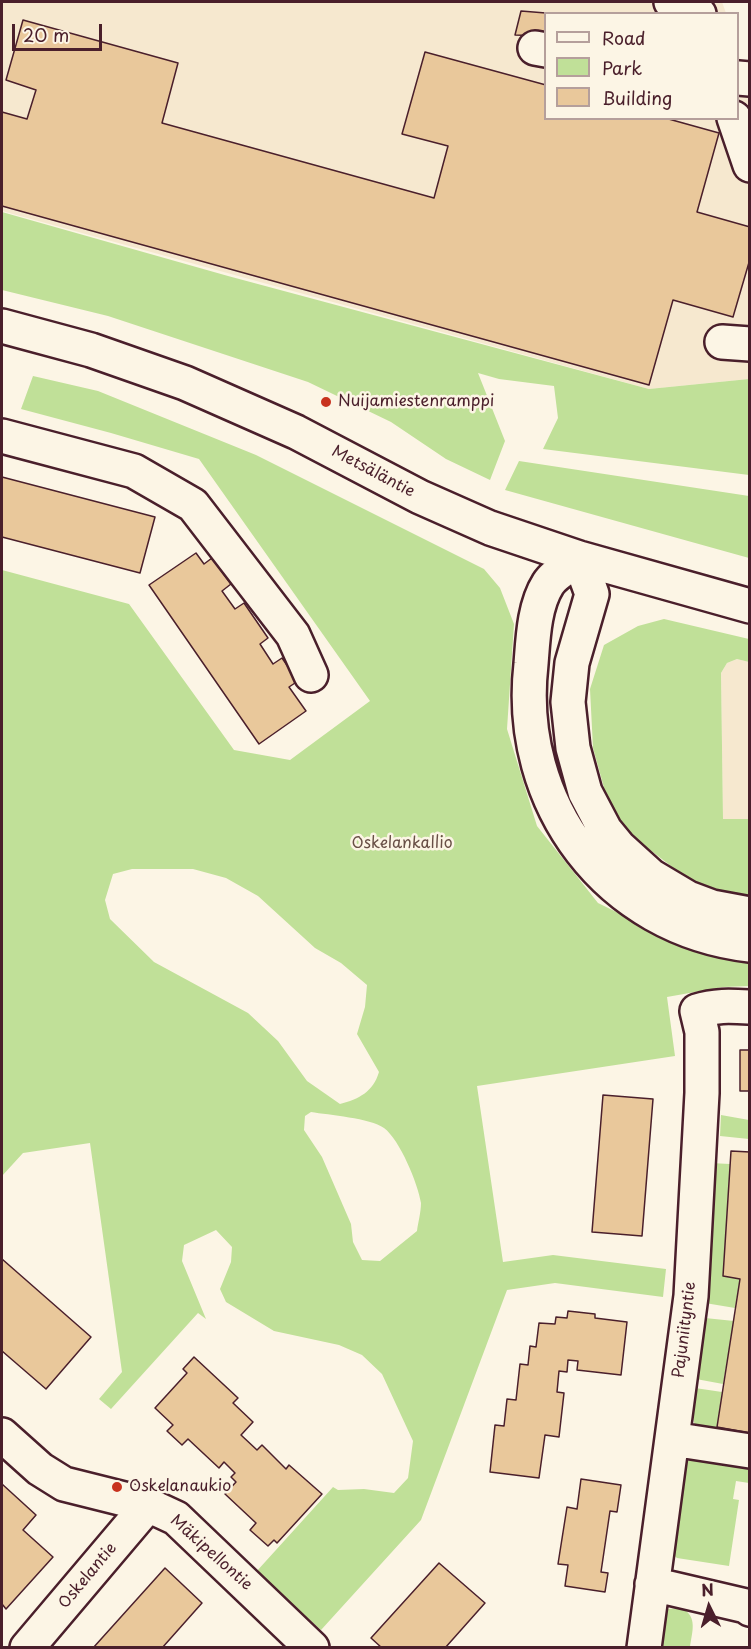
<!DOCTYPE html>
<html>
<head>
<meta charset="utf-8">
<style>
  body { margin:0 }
  #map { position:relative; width:751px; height:1649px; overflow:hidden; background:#fcf5e5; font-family:"Playpen Sans",sans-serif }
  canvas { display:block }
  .frame { position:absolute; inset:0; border:3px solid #4a1f2b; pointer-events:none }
  .legend { position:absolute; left:544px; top:12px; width:195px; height:108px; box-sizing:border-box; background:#fcf5e5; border:2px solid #b59f9b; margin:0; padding:8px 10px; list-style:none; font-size:18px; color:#4a1f2b }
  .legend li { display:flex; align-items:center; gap:12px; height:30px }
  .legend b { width:30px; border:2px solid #b59f9b }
  .north { position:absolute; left:679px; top:1577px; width:60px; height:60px; -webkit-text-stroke:4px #fcf5e5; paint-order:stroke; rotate:355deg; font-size:16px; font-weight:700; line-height:24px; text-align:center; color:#4a1f2b }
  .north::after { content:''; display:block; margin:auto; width:21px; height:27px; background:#4a1f2b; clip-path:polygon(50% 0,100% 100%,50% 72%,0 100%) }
  .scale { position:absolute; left:12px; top:24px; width:90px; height:27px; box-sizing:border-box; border:3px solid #4a1f2b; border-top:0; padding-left:8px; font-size:18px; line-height:21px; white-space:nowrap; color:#4a1f2b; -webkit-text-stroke:4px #fcf5e5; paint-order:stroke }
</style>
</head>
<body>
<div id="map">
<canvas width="751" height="1649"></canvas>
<div class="frame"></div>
<ul class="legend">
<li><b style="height:8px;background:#fcf5e5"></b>Road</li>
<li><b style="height:16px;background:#c0e098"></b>Park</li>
<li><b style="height:16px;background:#e9c89b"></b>Building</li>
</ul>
<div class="north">N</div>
<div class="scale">20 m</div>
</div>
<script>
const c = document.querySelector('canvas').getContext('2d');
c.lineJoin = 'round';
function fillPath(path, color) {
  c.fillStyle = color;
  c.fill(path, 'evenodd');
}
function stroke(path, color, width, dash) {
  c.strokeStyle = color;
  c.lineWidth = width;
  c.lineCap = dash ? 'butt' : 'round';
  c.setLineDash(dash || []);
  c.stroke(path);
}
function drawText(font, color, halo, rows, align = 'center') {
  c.font = font + ' "Playpen Sans",sans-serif';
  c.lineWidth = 5;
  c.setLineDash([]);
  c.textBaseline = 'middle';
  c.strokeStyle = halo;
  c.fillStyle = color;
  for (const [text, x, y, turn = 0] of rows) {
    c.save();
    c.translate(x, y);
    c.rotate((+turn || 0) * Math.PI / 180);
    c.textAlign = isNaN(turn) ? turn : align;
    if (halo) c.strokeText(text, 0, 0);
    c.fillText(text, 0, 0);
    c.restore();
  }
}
fillPath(new Path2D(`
  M 2,2 L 722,2 L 726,13 L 546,14 L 546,118 L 738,118 L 738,53 L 750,96 L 749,379 L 649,389 L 2,211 Z
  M 737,659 L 749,662 L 749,819 L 723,819 L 721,673 L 727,663 Z`), '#f6e8cf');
fillPath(new Path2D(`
  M 2,212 L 228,276 L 649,389 L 749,379 L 749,475 L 543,449 L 558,418 L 554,386 L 499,379 L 478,373 L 505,441 L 490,480 L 446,459 L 391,422 L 308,382 L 108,316 L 2,290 Z
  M 33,376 L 98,391 L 256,455 L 484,569 L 500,588 L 514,624 L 507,729 L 537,826 L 598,903 L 690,948 L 749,958 L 750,986 L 723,987 L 667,997 L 675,1056 L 477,1086 L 503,1262 L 553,1255 L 666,1269 L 663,1297 L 555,1283 L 507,1290 L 421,1520 L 321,1630 L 256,1572 L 333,1487 L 338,1490 L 364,1489 L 394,1493 L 408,1478 L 413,1441 L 382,1374 L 362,1355 L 339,1345 L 274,1331 L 226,1302 L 220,1289 L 231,1262 L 232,1247 L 216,1230 L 184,1245 L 182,1261 L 206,1319 L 198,1313 L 111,1409 L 99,1399 L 122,1372 L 90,1143 L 23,1153 L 2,1176 L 2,570 L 129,604 L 234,750 L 290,760 L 370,701 L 199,459 L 111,433 L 21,409 ZM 132,869 L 193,869 L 226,878 L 258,896 L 315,948 L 341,963 L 367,985 L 365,1007 L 357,1034 L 379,1072 C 373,1092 359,1099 340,1104 L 307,1081 L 278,1041 L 248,1013 L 154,962 L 110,919 L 105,900 L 113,874 ZM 311,1112 C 329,1115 370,1118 384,1128 C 400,1140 418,1184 421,1203 C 421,1212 418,1223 417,1231 L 380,1261 L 362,1260 L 353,1242 L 351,1224 L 322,1157 L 304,1130 L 305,1116 Z
  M 519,461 L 749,496 L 749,558 L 505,490 Z
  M 664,619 L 749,639 L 749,662 L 737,659 L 727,663 L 721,673 L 723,819 L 749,819 L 749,900 L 693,883 L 632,836 L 608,802 L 593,748 L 590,689 L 604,645 L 638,626 Z
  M 721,1115 L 749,1120 L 749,1139 L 720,1136 Z
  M 710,1163 L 730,1164 L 723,1275 L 740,1279 L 735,1308 L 705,1303 Z
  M 705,1318 L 734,1321 L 723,1384 L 696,1379 Z
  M 695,1388 L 722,1392 L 717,1427 L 731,1430 L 730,1440 C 688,1430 692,1429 695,1388 Z
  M 695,1457 L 749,1462 L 749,1483 L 736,1481 L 733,1499 L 739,1500 L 729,1566 L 677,1558 L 672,1554 L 685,1463 Z
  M 682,1608 C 698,1617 692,1632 690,1647 L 661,1648 L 666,1609 Z`), '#c0e098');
const building = new Path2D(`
  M 521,11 L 558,14 L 546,14 L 546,36 L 515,35 Z
  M 23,20 L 178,63 L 162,123 L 434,198 L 448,146 L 402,134 L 425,52 L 546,85 L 546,118 L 665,118 L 719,133 L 697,212 L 750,227 L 750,259 L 733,317 L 673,300 L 649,385 L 2,206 L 2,112 L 27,119 L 36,90 L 6,80 Z
  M 2,477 L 155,517 L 140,573 L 2,537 Z
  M 196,553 L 204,564 L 212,558 L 231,584 L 222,591 L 235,609 L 244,603 L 268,638 L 260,644 L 273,664 L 282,658 L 298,681 L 289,687 L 306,711 L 259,744 L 149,585 Z
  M 740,1050 L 750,1050 L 750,1091 L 740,1091 Z
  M 603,1095 L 653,1099 L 642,1236 L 592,1232 Z
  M 731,1151 L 750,1152 L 750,1433 L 717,1427 L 740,1279 L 723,1276 Z
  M 2,1259 L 91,1337 L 46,1389 L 2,1351 Z
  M 568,1311 L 595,1314 L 595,1318 L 627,1322 L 621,1375 L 577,1370 L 578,1361 L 568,1360 L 567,1372 L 559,1371 L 557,1392 L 564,1393 L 559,1437 L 545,1435 L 539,1478 L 490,1472 L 495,1425 L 504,1426 L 507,1399 L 516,1400 L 520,1364 L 528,1365 L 530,1346 L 536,1347 L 539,1323 L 555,1324 L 556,1317 L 567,1318 Z
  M 194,1357 L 238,1398 L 233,1403 L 253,1422 L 241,1435 L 257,1450 L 262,1445 L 286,1469 L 289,1465 L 322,1494 L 277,1543 L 274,1540 L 268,1546 L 250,1530 L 256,1523 L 225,1494 L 236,1482 L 231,1477 L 235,1473 L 224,1462 L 219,1468 L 188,1439 L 182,1445 L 167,1431 L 173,1425 L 155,1408 L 187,1373 L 183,1369 Z
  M 581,1479 L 621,1485 L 617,1512 L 610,1511 L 601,1572 L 608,1573 L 605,1592 L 565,1586 L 568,1565 L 558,1564 L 567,1507 L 577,1509 Z
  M 2,1484 L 36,1515 L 23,1530 L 53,1557 L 6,1609 L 2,1604 Z
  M 439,1563 L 485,1603 L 445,1648 L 382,1648 L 371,1638 Z
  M 165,1568 L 202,1603 L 162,1648 L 93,1648 Z`);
fillPath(building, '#e9c89b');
stroke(building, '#4a1f2b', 1.5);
const minor = new Path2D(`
  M 671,2 L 689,3 L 699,14
  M 535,48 L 546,50
  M 738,78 L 750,79
  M 734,118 L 750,165
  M 722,342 L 750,344
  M 2,436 L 134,471 L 193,505 L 293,635 L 311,675
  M 2,1435 L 40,1469 L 64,1484 L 148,1505 L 176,1518 L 312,1648
  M 672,1439 L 750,1451
  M 652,1584 L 746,1606 L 750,1609
  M 27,1648 L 148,1505
  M 644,1648 L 691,1296 L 702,1093 L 702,1032 L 697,1011 C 715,1005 731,1006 750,1007`);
const major = new Path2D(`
  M 2,326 L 91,350 L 185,383 L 296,432 L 420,497 L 490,528 L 579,558 L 750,606
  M 579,558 C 570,566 554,574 548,584 C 534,606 533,639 531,664 C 515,804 608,929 750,945
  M 579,558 L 592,594 L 572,663 L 568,702 L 573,748 L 585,792 L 605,830 L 619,847 L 651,876 L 688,898 L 712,907 L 750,914`);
stroke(minor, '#4a1f2b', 38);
stroke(major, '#4a1f2b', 38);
stroke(minor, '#fcf5e5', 33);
stroke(major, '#fcf5e5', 33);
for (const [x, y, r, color] of [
  [326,402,6,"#c8321e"],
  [117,1487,6,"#c8321e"]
]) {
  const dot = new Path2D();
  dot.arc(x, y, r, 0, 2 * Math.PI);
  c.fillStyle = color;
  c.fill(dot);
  stroke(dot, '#fcf5e5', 2);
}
drawText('16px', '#4a1f2b', '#fcf5e5', [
  ["Nuijamiestenramppi",338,402],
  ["Oskelanaukio",129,1487]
], 'left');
drawText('16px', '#4a1f2b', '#fcf5e5', [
  ["Metsäläntie",373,472,28],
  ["Pajuniityntie",685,1330,-83],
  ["Mäkipellontie",211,1553,42],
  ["Oskelantie",88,1576,-50]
]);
drawText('16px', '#684f46', '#fcf5e5', [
  ["Oskelankallio",402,844]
]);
</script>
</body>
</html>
